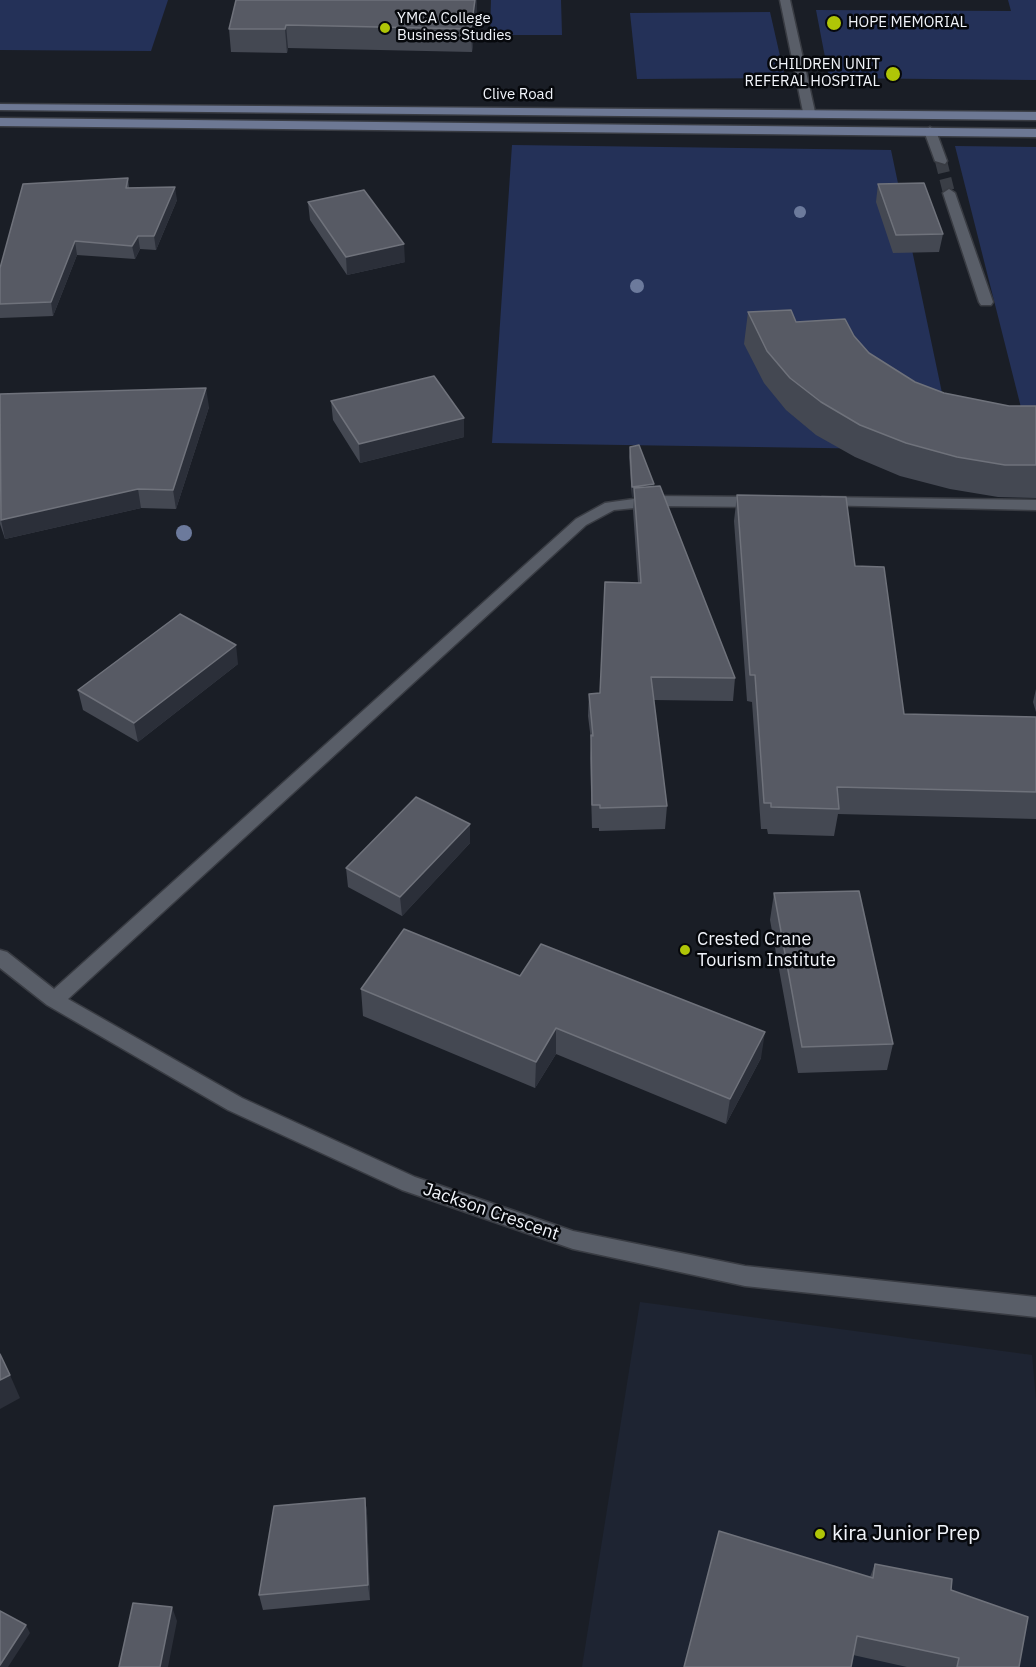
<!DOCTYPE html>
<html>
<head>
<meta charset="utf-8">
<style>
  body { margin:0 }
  canvas { display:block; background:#1a1e26 }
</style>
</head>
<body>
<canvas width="1036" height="1667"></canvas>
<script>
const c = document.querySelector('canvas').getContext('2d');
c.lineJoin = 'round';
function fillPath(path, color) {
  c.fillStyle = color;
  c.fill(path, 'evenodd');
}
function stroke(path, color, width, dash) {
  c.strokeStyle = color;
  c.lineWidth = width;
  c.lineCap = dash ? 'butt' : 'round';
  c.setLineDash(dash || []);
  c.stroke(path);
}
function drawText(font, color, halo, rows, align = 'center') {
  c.font = font + ' "IBM Plex Sans",sans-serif';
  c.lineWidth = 5;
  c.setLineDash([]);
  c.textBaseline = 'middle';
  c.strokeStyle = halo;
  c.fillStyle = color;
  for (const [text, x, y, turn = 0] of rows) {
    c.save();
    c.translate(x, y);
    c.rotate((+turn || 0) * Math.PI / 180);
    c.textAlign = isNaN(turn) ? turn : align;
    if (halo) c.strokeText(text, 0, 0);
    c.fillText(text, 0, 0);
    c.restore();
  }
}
fillPath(new Path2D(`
  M 640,1302 L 1032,1355 L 1036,1400 L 1036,1667 L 582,1667 Z`), '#1e2432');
fillPath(new Path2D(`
  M 0,0 L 168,0 L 151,51 L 0,50 Z
  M 491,0 L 561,0 L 562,35 L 490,35 Z
  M 1008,0 L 1036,0 L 1036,80 L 829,78 L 816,10 L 1011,11 Z
  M 770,12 L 785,78 L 637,79 L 630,13 Z
  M 512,145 L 891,150 L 954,450 L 492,443 Z
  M 955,146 L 1036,147 L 1036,463 L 1035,463 Z`), '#243158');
stroke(new Path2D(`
  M 941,161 L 949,193`), '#3a3e46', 12, [12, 6]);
const lane = new Path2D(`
  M 780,0 L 790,0 L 815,112 L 813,114 L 803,112 Z`);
const street = new Path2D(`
  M 930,127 L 936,131 L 947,161 L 945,164 L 935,161 L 924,131 Z
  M 949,189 L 955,193 L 993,302 L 991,305 L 981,305 L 979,302 L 943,193 Z
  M 655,496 L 761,497 L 769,502 L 761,507 L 655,506 L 614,510 L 586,525 L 68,999 L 242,1098 L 415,1177 L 573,1231 L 745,1266 L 1036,1297 L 1036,1317 L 745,1286 L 573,1249 L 402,1190 L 228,1110 L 47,1005 L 0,968 L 0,950 L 7,952 L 54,989 L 576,519 L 605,503 Z
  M 822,497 L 1036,500 L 1036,510 L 817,505 L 814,502 Z`);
const secondary = new Path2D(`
  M 0,104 L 1036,112 L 1036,120 L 0,110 Z
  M 0,118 L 1036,129 L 1036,137 L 0,126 Z`);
stroke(lane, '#393c43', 3);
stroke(street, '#393c43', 3);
stroke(secondary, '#393c43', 3);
fillPath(lane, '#595e68');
fillPath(street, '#595e68');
fillPath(secondary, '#6d7894');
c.fillStyle = '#6c7a9c';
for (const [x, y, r] of [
  [800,212,6],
  [637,286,7],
  [184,533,8]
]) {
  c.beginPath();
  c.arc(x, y, r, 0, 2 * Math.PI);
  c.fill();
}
fillPath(new Path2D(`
  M 236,0 L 477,0 L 477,12 L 472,52 L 288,48 L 287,53 L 231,52 L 229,29 Z
  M 128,178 L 129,188 L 177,200 L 156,250 L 140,249 L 135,259 L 77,255 L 53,316 L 0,318 L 0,268 Z
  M 878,184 L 943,234 L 939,252 L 893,253 L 876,202 Z
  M 308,202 L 405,262 L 347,275 L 310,220 Z
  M 748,312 L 796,322 L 854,336 L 869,353 L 915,382 L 944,393 L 1009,406 L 1036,406 L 1036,498 L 998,497 L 950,489 L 900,476 L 855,457 L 816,435 L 786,410 L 764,383 L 744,344 Z
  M 0,394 L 209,407 L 176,509 L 141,508 L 5,539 L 0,524 Z
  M 331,401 L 464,418 L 464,437 L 360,463 L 333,420 Z
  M 630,447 L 654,484 L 654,486 L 735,678 L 733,701 L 654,700 L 667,806 L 665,829 L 599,831 L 599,828 L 592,828 L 590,758 L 591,740 L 588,716 L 589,694 L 600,693 L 638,583 L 633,510 L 634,497 L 632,497 L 629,457 Z
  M 737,495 L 855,566 L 904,714 L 1036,717 L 1036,819 L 838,814 L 834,836 L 768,834 L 767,829 L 761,829 L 752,702 L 747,701 L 734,521 Z
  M 238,664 L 138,742 L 83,710 L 78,690 Z
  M 1036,689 L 1036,712 L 1033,702 Z
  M 470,824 L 470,843 L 402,916 L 348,887 L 346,868 Z
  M 774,893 L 893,1044 L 887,1070 L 798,1073 L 770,920 Z
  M 520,976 L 761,1058 L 726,1124 L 556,1054 L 535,1088 L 363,1016 L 361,989 Z
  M 365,1498 L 367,1513 L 370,1600 L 263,1610 L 259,1595 Z
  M 875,1564 L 951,1590 L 1019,1667 L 907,1667 L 853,1655 L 870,1577 Z`), '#444852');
fillPath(new Path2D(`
  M 475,0 L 477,0 L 477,12 L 472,52 L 471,29 Z
  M 286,25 L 288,48 L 287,53 L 285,29 Z
  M 175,187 L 177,200 L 156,250 L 154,236 Z
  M 138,236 L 140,249 L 135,259 L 132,246 Z
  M 75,241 L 77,255 L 53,316 L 51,302 Z
  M 404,244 L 405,262 L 347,275 L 346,257 Z
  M 206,388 L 209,407 L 176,509 L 173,490 Z
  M 464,418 L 464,437 L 360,463 L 359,444 Z
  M 654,484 L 653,494 L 634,488 L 634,497 L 632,497 L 632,487 Z
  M 138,489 L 141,508 L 5,539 L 1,520 Z
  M 236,645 L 238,664 L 138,742 L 134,723 Z
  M 470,824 L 470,843 L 402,916 L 400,897 Z
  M 556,1028 L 556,1054 L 535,1088 L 536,1062 Z
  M 765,1032 L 761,1058 L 726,1124 L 730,1099 Z
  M 10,1375 L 20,1398 L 0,1409 L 0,1380 Z
  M 365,1498 L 367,1513 L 370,1600 L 368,1585 Z
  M 172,1607 L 177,1621 L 168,1667 L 160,1667 Z
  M 26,1625 L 30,1633 L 8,1667 L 0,1667 L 0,1665 Z`), '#2b2f39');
const building = new Path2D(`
  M 236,0 L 475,0 L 471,29 L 286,25 L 285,29 L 229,29 Z
  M 128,178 L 126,188 L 175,187 L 154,236 L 138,236 L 132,246 L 75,241 L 51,302 L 0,304 L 0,268 L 23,184 Z
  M 924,183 L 943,234 L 896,235 L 878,184 Z
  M 364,190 L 404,244 L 346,257 L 308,202 Z
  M 791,310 L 796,322 L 845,319 L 854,336 L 869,353 L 915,382 L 944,393 L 1009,406 L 1036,406 L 1036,465 L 1005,465 L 957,457 L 906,443 L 860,425 L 821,402 L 790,378 L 767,351 L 748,312 Z
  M 434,376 L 464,418 L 359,444 L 331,401 Z
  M 206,388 L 173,490 L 138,489 L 1,520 L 0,394 Z
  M 639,445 L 654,484 L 632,487 L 630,447 Z
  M 660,486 L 735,678 L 651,677 L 667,806 L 600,808 L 600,805 L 592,805 L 591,735 L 593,736 L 589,694 L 600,693 L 605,582 L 641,583 L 634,488 Z
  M 737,495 L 846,497 L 855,566 L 884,567 L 904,714 L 1036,717 L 1036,792 L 837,787 L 839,809 L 771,807 L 771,803 L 764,803 L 755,675 L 750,675 Z
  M 180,614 L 236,645 L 134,723 L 78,690 Z
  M 416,797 L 470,824 L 400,897 L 346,868 Z
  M 859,891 L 893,1044 L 802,1047 L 774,893 Z
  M 404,929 L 520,976 L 541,944 L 765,1032 L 730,1099 L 556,1028 L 536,1062 L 361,989 Z
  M 0,1354 L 10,1375 L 0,1380 Z
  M 365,1498 L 368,1585 L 259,1595 L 274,1506 Z
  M 719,1531 L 873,1578 L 875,1564 L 952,1579 L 951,1590 L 1028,1617 L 1019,1667 L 957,1667 L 959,1658 L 857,1636 L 851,1667 L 684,1667 Z
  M 133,1603 L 172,1607 L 160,1667 L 119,1667 Z
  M 0,1611 L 26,1625 L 0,1665 Z`);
fillPath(building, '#575a64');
stroke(building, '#6f727b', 1.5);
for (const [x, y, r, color] of [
  [834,23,8,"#afc507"],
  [385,28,6,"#afc507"],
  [893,74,8,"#afc507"],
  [685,950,6,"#afc507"],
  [820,1534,6,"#afc507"]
]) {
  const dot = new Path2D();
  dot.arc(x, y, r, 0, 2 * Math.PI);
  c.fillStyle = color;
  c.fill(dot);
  stroke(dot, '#06080c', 2);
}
drawText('15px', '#f1f4fa', '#06080c', [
  ["YMCA College",397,19],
  ["Business Studies",397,36],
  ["HOPE MEMORIAL",848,23],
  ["CHILDREN UNIT",880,65,"right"],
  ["REFERAL HOSPITAL",880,82,"right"]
], 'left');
drawText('15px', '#f1f4fa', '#06080c', [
  ["Clive Road",518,95]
]);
drawText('18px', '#f1f4fa', '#06080c', [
  ["Crested Crane",697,940],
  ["Tourism Institute",697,961]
], 'left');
drawText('18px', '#f1f4fa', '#06080c', [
  ["Jackson Crescent",491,1212,19]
]);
drawText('21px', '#f1f4fa', '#06080c', [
  ["kira Junior Prep",832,1534]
], 'left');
</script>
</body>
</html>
